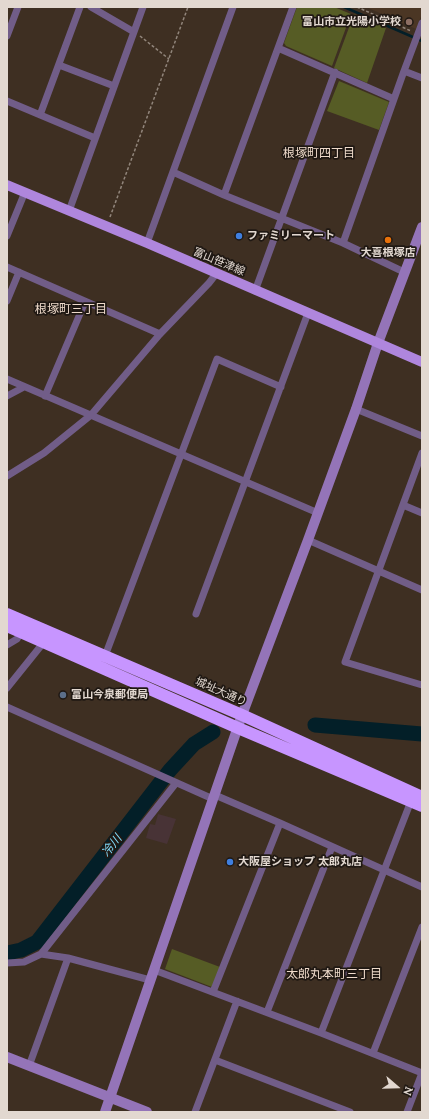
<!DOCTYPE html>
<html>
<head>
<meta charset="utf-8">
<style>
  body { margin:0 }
  #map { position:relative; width:429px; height:1119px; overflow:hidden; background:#3e2f22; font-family:Lora,serif }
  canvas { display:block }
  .frame { position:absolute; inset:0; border:8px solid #e2d8d0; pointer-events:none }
  .north { position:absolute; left:377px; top:1067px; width:40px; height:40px; -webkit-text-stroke:3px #1f1813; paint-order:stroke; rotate:110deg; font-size:11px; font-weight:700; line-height:16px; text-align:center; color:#e2d8d0 }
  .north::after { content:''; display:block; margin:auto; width:14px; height:18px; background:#e2d8d0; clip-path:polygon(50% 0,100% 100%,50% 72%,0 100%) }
</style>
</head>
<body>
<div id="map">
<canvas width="429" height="1119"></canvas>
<div class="frame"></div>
<div class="north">N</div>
</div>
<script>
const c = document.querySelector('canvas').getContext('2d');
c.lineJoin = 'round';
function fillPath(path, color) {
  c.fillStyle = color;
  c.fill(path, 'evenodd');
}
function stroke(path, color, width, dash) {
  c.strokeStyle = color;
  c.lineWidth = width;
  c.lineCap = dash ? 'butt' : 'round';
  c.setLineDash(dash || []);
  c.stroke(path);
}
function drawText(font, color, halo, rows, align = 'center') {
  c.font = font + ' Lora,"Noto Sans JP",serif';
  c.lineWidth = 3.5;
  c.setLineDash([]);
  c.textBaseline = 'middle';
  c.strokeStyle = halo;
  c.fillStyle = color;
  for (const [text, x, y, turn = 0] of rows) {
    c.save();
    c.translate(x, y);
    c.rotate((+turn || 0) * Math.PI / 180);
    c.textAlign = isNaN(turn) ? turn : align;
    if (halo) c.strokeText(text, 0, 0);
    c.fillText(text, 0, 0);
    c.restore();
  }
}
fillPath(new Path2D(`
  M 158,814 L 176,819 L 167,844 L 146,838 L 150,824 L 155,825 Z`), '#483336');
fillPath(new Path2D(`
  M 366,7 L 422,7 L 422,14 L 416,29 Z`), '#4b3624');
fillPath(new Path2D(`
  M 297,7 L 334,7 L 351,14 L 332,66 L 286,46 L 284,43 Z
  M 354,14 L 386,28 L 367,83 L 334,68 Z
  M 339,81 L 389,102 L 379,130 L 327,111 Z
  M 172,949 L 220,967 L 212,987 L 165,969 Z`), '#565c25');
stroke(new Path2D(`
  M 344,7 L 422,41`), '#031f28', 2.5);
stroke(new Path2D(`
  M 315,725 L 422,734
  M 7,953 L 21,950 L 37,942 L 170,770 L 194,744 L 213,732`), '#031f28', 15);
stroke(new Path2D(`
  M 357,7 L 411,31
  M 140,36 L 169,59
  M 110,217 L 188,7`), '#91857b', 1.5, [3, 2]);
stroke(new Path2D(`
  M 91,7 L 134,32
  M 293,7 L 278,48 L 394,99 L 404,71 L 422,78
  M 7,36 L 18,7
  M 59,65 L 114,86
  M 404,71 L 422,23
  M 7,101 L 95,138
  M 40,115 L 80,7
  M 173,172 L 224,195 L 343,243 L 404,272
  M 224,195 L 278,48
  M 69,211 L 143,7
  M 7,236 L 25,192
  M 147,243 L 233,7
  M 343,243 L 394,99
  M 7,267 L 160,334
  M 255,291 L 335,72
  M 7,301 L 19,272
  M 7,379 L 318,513
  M 7,396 L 24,387
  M 45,396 L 85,302
  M 356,409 L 422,436
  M 422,453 L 345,662 L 422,685
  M 7,476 L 44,453 L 91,415 L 160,334 L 209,283 L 216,274
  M 403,505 L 422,513
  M 308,540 L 422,590
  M 196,614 L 308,313
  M 7,645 L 17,639 L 21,632
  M 105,656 L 217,359 L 281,387
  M 7,688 L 44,642
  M 7,707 L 213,799
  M 215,795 L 280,823 L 422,887
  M 41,954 L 68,958 L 150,980
  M 7,963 L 24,962 L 41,954 L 176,783
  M 154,970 L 321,1033 L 422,1073
  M 213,992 L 280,823
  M 267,1012 L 332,847
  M 321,1033 L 411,801
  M 373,1053 L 422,927
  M 215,1060 L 350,1112
  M 29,1066 L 68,958
  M 195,1112 L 237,1001
  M 407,1112 L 422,1073`), '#715d88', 7);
stroke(new Path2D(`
  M 7,1057 L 147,1112
  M 105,1112 L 242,715 L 308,540 L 356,409 L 378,343 L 422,227`), '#9474b8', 10);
stroke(new Path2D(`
  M 7,185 L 147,243 L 422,362`), '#af86dd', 10);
stroke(new Path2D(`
  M 7,614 L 242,715 L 422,797
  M 7,626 L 238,728 L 422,806`), '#c795ff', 12);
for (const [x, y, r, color] of [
  [409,22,4,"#8d6e63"],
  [239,236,4,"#3f7fe0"],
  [388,240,4,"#e8710a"],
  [63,695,4,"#5c6f8a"],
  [230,862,4,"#3f7fe0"]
]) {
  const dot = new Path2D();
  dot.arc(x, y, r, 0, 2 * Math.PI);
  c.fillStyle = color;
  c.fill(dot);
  stroke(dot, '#1f1813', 1.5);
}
drawText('bold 11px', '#e2d8d0', '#1f1813', [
  ["富山市立光陽小学校",401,22,"right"],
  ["ファミリーマート",247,236],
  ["大喜根塚店",388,253,"center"],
  ["富山今泉郵便局",71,695],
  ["大阪屋ショップ 太郎丸店",238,862]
], 'left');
drawText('11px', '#e2d8d0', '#1f1813', [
  ["富山笹津線",219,262,23],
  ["城址大通り",221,692,24]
]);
drawText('12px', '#eedaca', '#1f1813', [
  ["根塚町四丁目",319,154],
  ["根塚町三丁目",71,310],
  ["太郎丸本町三丁目",334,975]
]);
drawText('italic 12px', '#81defe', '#1f1813', [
  ["冷川",112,846,-52]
]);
</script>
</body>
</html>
